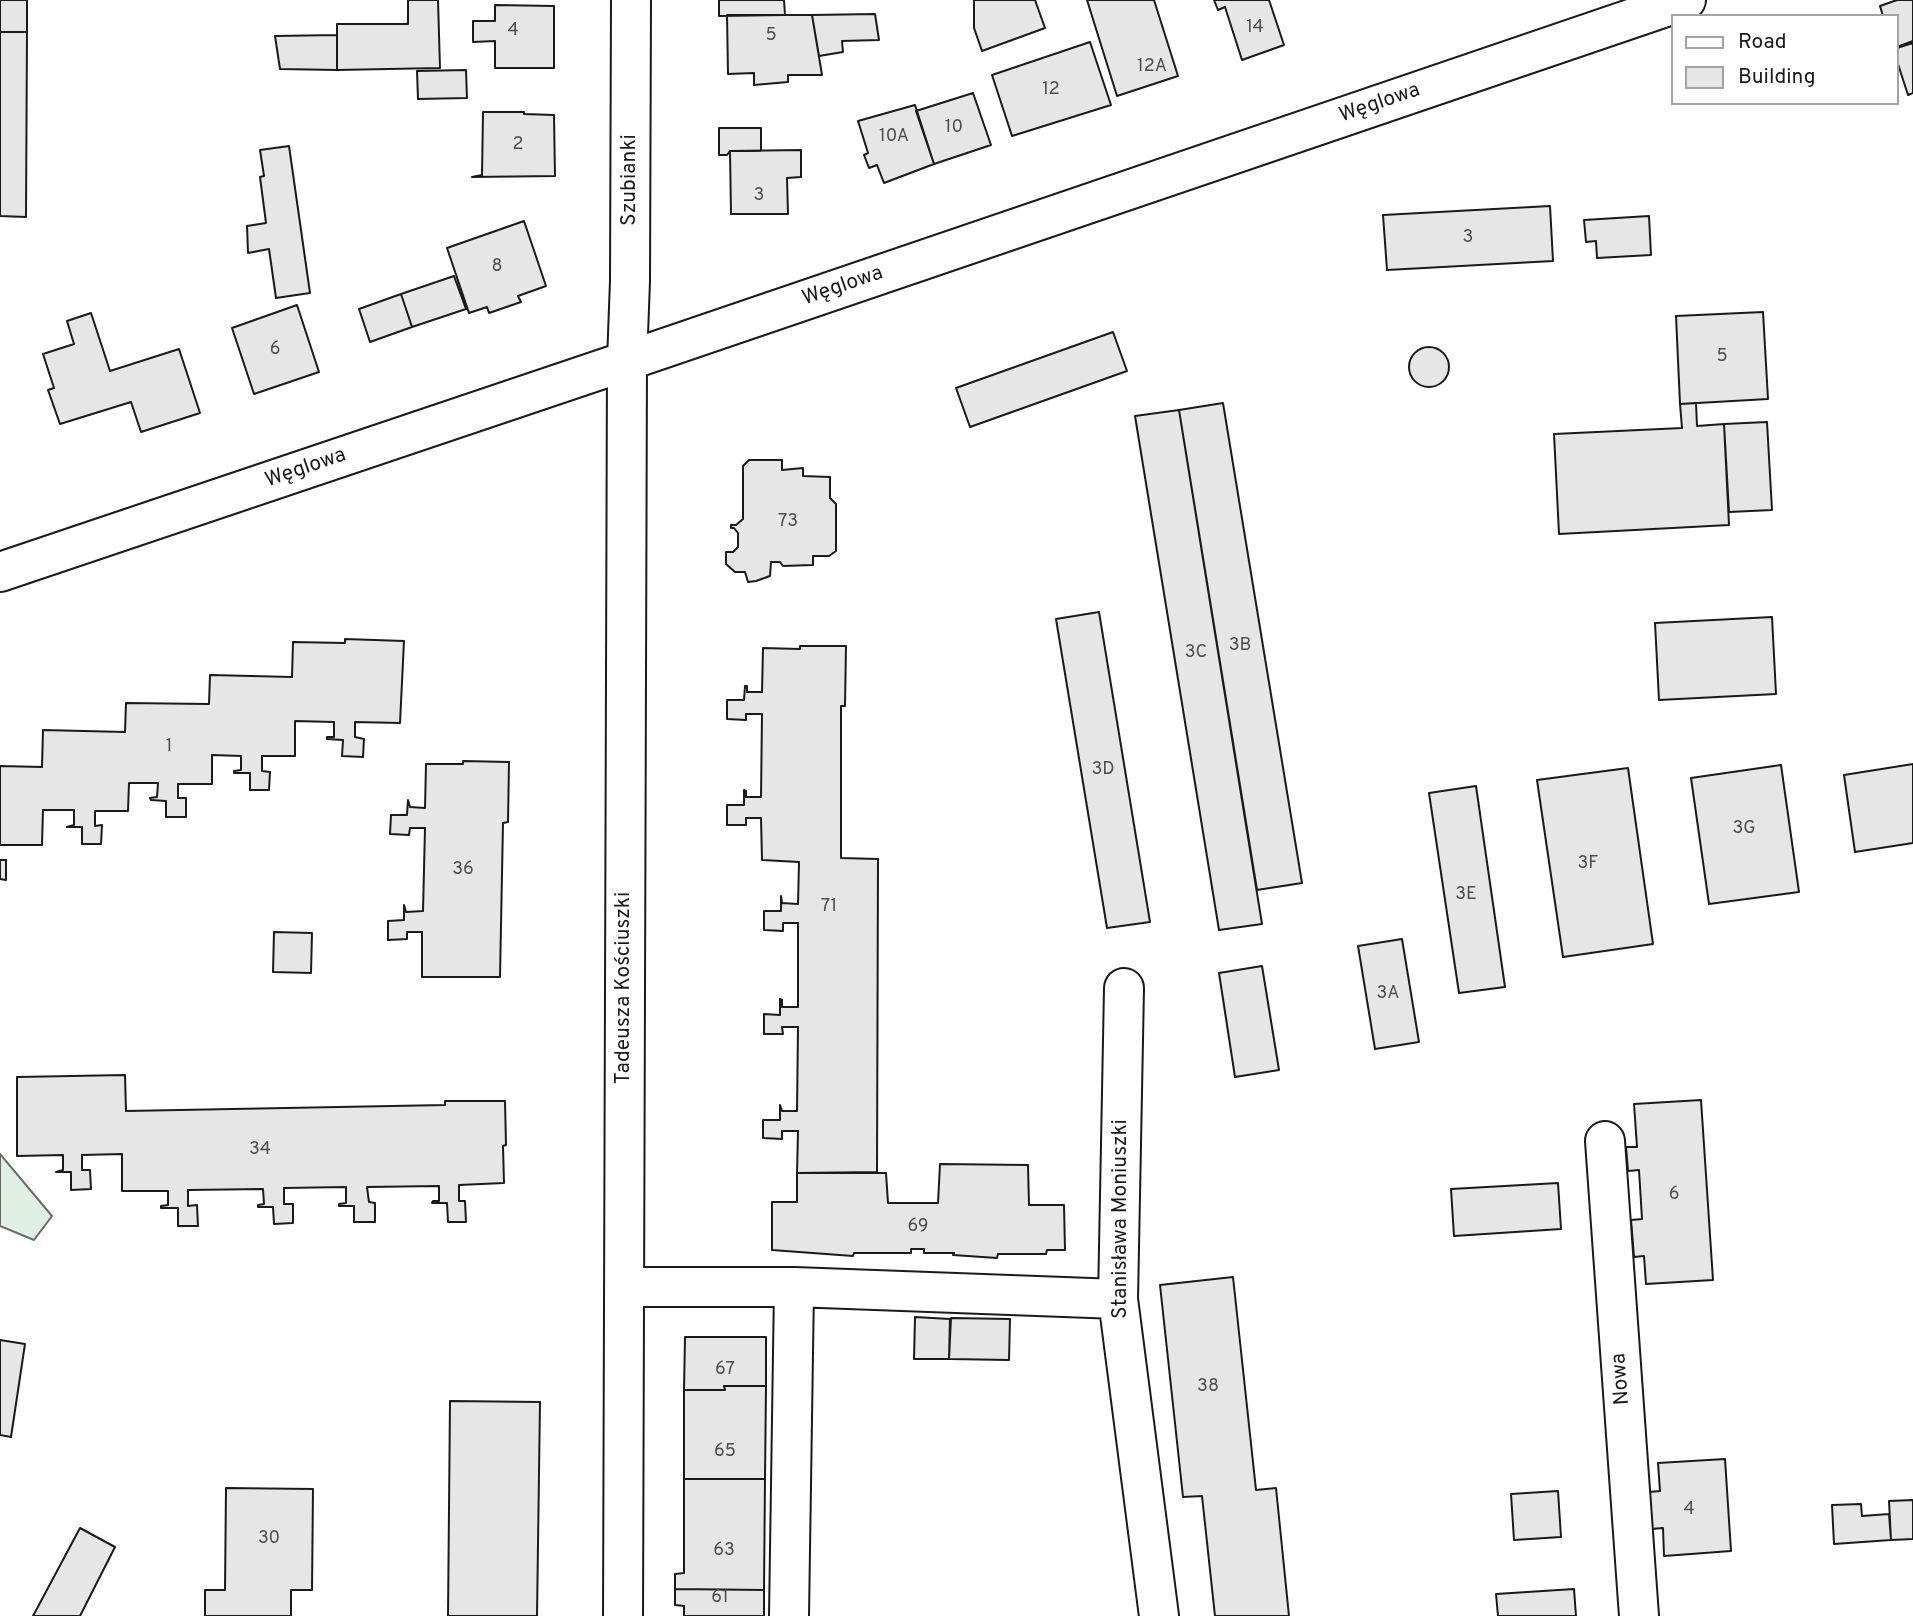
<!DOCTYPE html>
<html>
<head>
<meta charset="utf-8">
<style>
  body { margin:0 }
  #map { position:relative; width:1913px; height:1616px; overflow:hidden; background:#fff; font-family:Overpass,sans-serif }
  canvas { display:block }
  .legend { position:absolute; left:1671px; top:14px; width:228px; height:91px; box-sizing:border-box; background:#fff; border:2px solid #a3a3a3; margin:0; padding:9px 12px; list-style:none; font-size:21px; color:#1a1a1a }
  .legend li { display:flex; align-items:center; gap:14px; height:35px }
  .legend b { width:35px; border:2px solid #a3a3a3 }
</style>
</head>
<body>
<div id="map">
<canvas width="1913" height="1616"></canvas>
<ul class="legend">
<li><b style="height:9px;background:#fff"></b>Road</li>
<li><b style="height:19px;background:#e6e6e6"></b>Building</li>
</ul>
</div>
<script>
const c = document.querySelector('canvas').getContext('2d');
c.lineJoin = 'round';
function fillPath(path, color) {
  c.fillStyle = color;
  c.fill(path, 'evenodd');
}
function stroke(path, color, width, dash) {
  c.strokeStyle = color;
  c.lineWidth = width;
  c.lineCap = dash ? 'butt' : 'round';
  c.setLineDash(dash || []);
  c.stroke(path);
}
function drawText(font, color, halo, rows, align = 'center') {
  c.font = font + ' Overpass,sans-serif';
  c.lineWidth = 5;
  c.setLineDash([]);
  c.textBaseline = 'middle';
  c.strokeStyle = halo;
  c.fillStyle = color;
  for (const [text, x, y, turn = 0] of rows) {
    c.save();
    c.translate(x, y);
    c.rotate((+turn || 0) * Math.PI / 180);
    c.textAlign = isNaN(turn) ? turn : align;
    if (halo) c.strokeText(text, 0, 0);
    c.fillText(text, 0, 0);
    c.restore();
  }
}
const green = new Path2D(`
  M 0,1154 L 52,1216 L 34,1240 L 0,1226 Z`);
fillPath(green, '#e0efe3');
stroke(green, '#6a6a6a', 2);
const building = new Path2D(`
  M 0,0 L 27,0 L 27,32 L 0,32 Z
  M 408,0 L 438,0 L 440,68 L 337,70 L 337,24 L 408,24 Z
  M 719,0 L 784,0 L 785,15 L 719,16 Z
  M 974,0 L 1035,0 L 1045,28 L 982,51 L 974,28 Z
  M 1087,0 L 1154,0 L 1178,76 L 1117,96 Z
  M 1214,0 L 1269,0 L 1284,45 L 1242,60 L 1225,7 L 1218,10 Z
  M 1897,0 L 1913,0 L 1913,41 L 1897,47 L 1897,16 L 1883,16 L 1880,6 Z
  M 495,5 L 554,6 L 554,68 L 495,68 L 495,41 L 473,42 L 473,21 L 495,21 Z
  M 875,14 L 879,40 L 842,41 L 843,52 L 819,56 L 812,15 Z
  M 727,15 L 812,15 L 822,75 L 788,75 L 788,82 L 754,85 L 754,73 L 728,74 Z
  M 0,32 L 27,32 L 26,217 L 0,216 Z
  M 337,35 L 337,70 L 280,69 L 275,36 Z
  M 1090,42 L 1111,105 L 1012,136 L 992,75 Z
  M 1913,43 L 1913,93 L 1908,95 L 1897,61 L 1897,48 Z
  M 466,70 L 467,98 L 418,99 L 417,71 Z
  M 973,93 L 991,145 L 934,164 L 916,111 Z
  M 915,105 L 934,164 L 884,183 L 877,165 L 869,168 L 864,155 L 868,153 L 858,121 Z
  M 483,112 L 524,112 L 524,114 L 554,115 L 555,176 L 472,177 L 482,175 Z
  M 719,128 L 761,128 L 761,151 L 730,151 L 727,155 L 719,155 Z
  M 289,146 L 310,293 L 276,298 L 269,249 L 248,253 L 247,226 L 266,223 L 260,177 L 264,176 L 260,150 Z
  M 801,150 L 801,177 L 787,178 L 788,214 L 731,214 L 730,151 Z
  M 1550,206 L 1553,261 L 1387,270 L 1383,215 Z
  M 1649,216 L 1651,255 L 1597,258 L 1596,241 L 1586,242 L 1584,220 Z
  M 524,221 L 546,286 L 518,296 L 521,302 L 489,313 L 487,307 L 469,313 L 447,248 Z
  M 454,276 L 466,309 L 412,327 L 401,294 Z
  M 401,294 L 412,327 L 370,342 L 359,309 Z
  M 297,305 L 319,372 L 254,394 L 232,328 Z
  M 1763,312 L 1768,399 L 1680,404 L 1676,316 Z
  M 91,313 L 110,371 L 179,349 L 200,413 L 141,432 L 131,402 L 60,424 L 48,390 L 54,388 L 43,354 L 74,344 L 67,321 Z
  M 1113,332 L 1127,371 L 970,427 L 956,388 Z
  M1409 367a20 20 0 1 1 40 0a20 20 0 1 1-40 0Z
  M 1223,403 L 1302,883 L 1257,890 L 1179,410 Z
  M 1696,403 L 1697,426 L 1724,424 L 1729,525 L 1559,534 L 1554,434 L 1682,428 L 1680,404 Z
  M 1179,410 L 1262,924 L 1219,930 L 1135,416 Z
  M 1767,422 L 1772,510 L 1729,512 L 1724,424 Z
  M 749,460 L 782,460 L 782,470 L 803,468 L 803,476 L 830,477 L 830,498 L 836,504 L 836,551 L 829,556 L 813,556 L 813,565 L 783,566 L 780,562 L 771,562 L 770,576 L 756,581 L 748,582 L 745,572 L 735,572 L 726,564 L 726,552 L 733,552 L 738,547 L 738,533 L 734,528 L 731,528 L 731,525 L 736,525 L 743,519 L 743,466 Z
  M 1099,612 L 1150,922 L 1107,928 L 1056,619 Z
  M 1772,617 L 1776,694 L 1659,700 L 1655,623 Z
  M 345,639 L 404,641 L 400,723 L 355,722 L 355,737 L 364,739 L 363,757 L 342,756 L 343,740 L 327,739 L 327,737 L 334,737 L 334,722 L 295,721 L 295,756 L 262,756 L 262,771 L 270,772 L 269,790 L 250,790 L 250,773 L 234,773 L 234,771 L 241,770 L 241,756 L 212,755 L 212,784 L 178,784 L 178,798 L 186,798 L 186,817 L 166,817 L 166,801 L 151,800 L 150,798 L 157,797 L 158,783 L 129,783 L 128,811 L 95,811 L 95,826 L 102,825 L 101,844 L 82,844 L 82,827 L 67,827 L 74,825 L 74,810 L 43,810 L 42,845 L 0,845 L 0,766 L 42,767 L 43,730 L 125,732 L 126,703 L 209,704 L 210,675 L 292,677 L 293,642 L 345,643 Z
  M 800,646 L 846,646 L 845,706 L 841,706 L 841,858 L 878,859 L 877,1172 L 797,1173 L 798,1131 L 782,1131 L 782,1139 L 763,1138 L 763,1120 L 780,1120 L 780,1105 L 782,1111 L 797,1111 L 798,1027 L 782,1027 L 783,1034 L 764,1034 L 764,1014 L 780,1015 L 780,999 L 782,1000 L 782,1007 L 798,1007 L 798,923 L 783,923 L 783,931 L 764,930 L 764,911 L 781,911 L 781,896 L 782,903 L 798,904 L 799,862 L 762,860 L 761,818 L 746,818 L 746,825 L 727,825 L 727,805 L 744,805 L 744,790 L 746,791 L 746,797 L 761,797 L 762,714 L 746,714 L 746,720 L 727,719 L 727,700 L 744,700 L 745,686 L 747,686 L 747,692 L 762,692 L 763,648 L 800,649 Z
  M 463,761 L 509,762 L 508,822 L 503,823 L 500,977 L 422,977 L 422,932 L 407,932 L 407,939 L 388,940 L 388,921 L 404,920 L 404,905 L 406,912 L 423,911 L 425,828 L 410,828 L 409,835 L 390,834 L 391,815 L 407,815 L 408,800 L 410,807 L 425,808 L 426,764 L 463,764 Z
  M 1913,764 L 1913,843 L 1855,852 L 1844,775 Z
  M 1781,765 L 1799,892 L 1709,904 L 1691,778 Z
  M 1628,768 L 1653,944 L 1563,957 L 1537,780 Z
  M 1476,786 L 1505,987 L 1459,993 L 1429,793 Z
  M 0,860 L 6,860 L 6,880 L 0,879 Z
  M 274,932 L 312,933 L 311,973 L 273,972 Z
  M 1402,939 L 1419,1042 L 1375,1049 L 1358,946 Z
  M 1262,966 L 1279,1070 L 1235,1077 L 1219,973 Z
  M 125,1075 L 126,1111 L 445,1105 L 445,1101 L 505,1101 L 506,1145 L 503,1146 L 504,1183 L 459,1185 L 459,1201 L 465,1201 L 466,1222 L 448,1222 L 447,1203 L 432,1203 L 433,1201 L 439,1201 L 439,1186 L 367,1187 L 369,1202 L 375,1203 L 375,1222 L 354,1222 L 354,1206 L 339,1206 L 339,1204 L 346,1203 L 346,1187 L 284,1188 L 284,1204 L 293,1204 L 293,1223 L 274,1224 L 273,1207 L 258,1207 L 258,1205 L 264,1204 L 263,1189 L 188,1190 L 188,1206 L 197,1205 L 198,1226 L 178,1226 L 178,1208 L 161,1208 L 161,1206 L 168,1205 L 168,1191 L 122,1191 L 122,1154 L 82,1155 L 82,1170 L 90,1170 L 91,1189 L 71,1190 L 71,1172 L 56,1172 L 63,1170 L 63,1155 L 17,1156 L 17,1077 Z
  M 1701,1100 L 1713,1280 L 1646,1284 L 1644,1256 L 1634,1257 L 1631,1220 L 1642,1219 L 1639,1170 L 1628,1171 L 1626,1147 L 1637,1147 L 1634,1104 Z
  M 940,1164 L 1028,1165 L 1029,1205 L 1064,1205 L 1065,1250 L 1047,1250 L 1046,1254 L 998,1254 L 997,1258 L 953,1255 L 954,1253 L 924,1253 L 924,1249 L 911,1249 L 911,1253 L 854,1253 L 853,1256 L 772,1250 L 772,1202 L 797,1202 L 797,1173 L 886,1173 L 888,1203 L 938,1203 Z
  M 1558,1183 L 1561,1229 L 1454,1236 L 1451,1189 Z
  M 1233,1277 L 1256,1490 L 1276,1488 L 1289,1616 L 1215,1616 L 1202,1496 L 1183,1497 L 1160,1285 Z
  M 915,1317 L 950,1319 L 949,1359 L 914,1359 Z
  M 951,1318 L 1010,1319 L 1009,1360 L 949,1359 Z
  M 685,1337 L 766,1337 L 766,1386 L 724,1386 L 725,1390 L 684,1390 Z
  M 0,1340 L 25,1344 L 11,1437 L 0,1435 Z
  M 724,1386 L 766,1386 L 765,1479 L 684,1479 L 684,1390 L 725,1390 Z
  M 450,1401 L 540,1402 L 537,1616 L 448,1616 Z
  M 1725,1459 L 1731,1551 L 1664,1556 L 1663,1528 L 1651,1529 L 1649,1492 L 1660,1491 L 1658,1463 Z
  M 684,1479 L 765,1479 L 764,1590 L 675,1589 L 675,1574 L 684,1573 Z
  M 226,1488 L 313,1489 L 312,1590 L 291,1590 L 291,1616 L 205,1616 L 205,1590 L 225,1590 Z
  M 1558,1491 L 1561,1537 L 1514,1540 L 1511,1494 Z
  M 1913,1500 L 1913,1539 L 1891,1540 L 1889,1501 Z
  M 1861,1504 L 1862,1516 L 1889,1514 L 1891,1540 L 1834,1544 L 1832,1505 Z
  M 80,1528 L 115,1547 L 80,1616 L 33,1616 Z
  M 675,1589 L 764,1590 L 764,1616 L 684,1616 L 684,1606 L 675,1605 Z
  M 1574,1589 L 1576,1616 L 1498,1616 L 1496,1594 Z`);
fillPath(building, '#e6e6e6');
stroke(building, '#1a1a1a', 2);
const street = new Path2D(`
  M 0,572 L 653,352 L 1686,0
  M 1124,988 L 1118,1299 L 1159,1616
  M 1605,1141 L 1639,1616
  M 624,1287 L 794,1287 L 1118,1299
  M 623,1616 L 627,361 L 630,281 L 631,0
  M 789,1616 L 794,1287`);
stroke(street, '#1a1a1a', 42);
stroke(street, '#fff', 38);
drawText('18px', '#4d4d4d', null, [
  ["14",1255,28],
  ["4",513,31],
  ["5",771,36],
  ["12A",1152,67],
  ["12",1051,90],
  ["10",954,128],
  ["10A",894,137],
  ["2",518,145],
  ["3",759,196],
  ["3",1468,238],
  ["8",497,267],
  ["6",275,350],
  ["5",1722,357],
  ["73",788,522],
  ["3B",1240,646],
  ["3C",1196,653],
  ["1",169,747],
  ["3D",1103,770],
  ["3G",1744,829],
  ["3F",1588,864],
  ["36",463,870],
  ["3E",1466,895],
  ["71",829,907],
  ["3A",1388,994],
  ["34",260,1150],
  ["6",1674,1195],
  ["69",918,1227],
  ["67",725,1370],
  ["38",1208,1387],
  ["65",725,1452],
  ["4",1689,1510],
  ["30",269,1539],
  ["63",724,1551],
  ["61",720,1598]
]);
drawText('21px', '#1a1a1a', '#fff', [
  ["Węglowa",1380,104,-19],
  ["Szubianki",631,180,-90],
  ["Węglowa",843,287,-19],
  ["Węglowa",306,469,-19],
  ["Tadeusza Kościuszki",625,988,-90],
  ["Stanisława Moniuszki",1122,1219,-90],
  ["Nowa",1622,1379,-94]
]);
</script>
</body>
</html>
